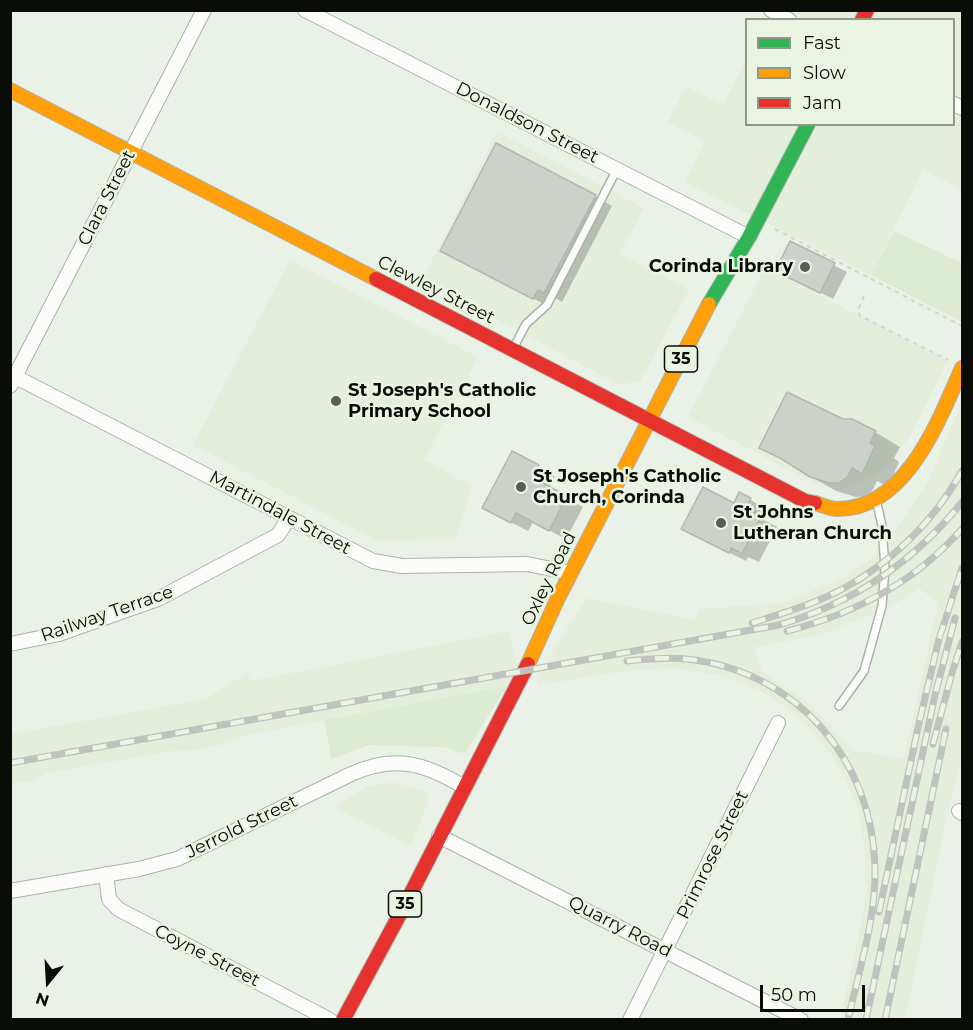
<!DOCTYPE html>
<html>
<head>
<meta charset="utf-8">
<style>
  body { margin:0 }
  #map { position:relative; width:973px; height:1030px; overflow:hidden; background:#eaf1e6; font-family:Montserrat,sans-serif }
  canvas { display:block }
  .frame { position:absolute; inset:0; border:12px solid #0a0d07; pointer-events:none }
  .legend { position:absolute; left:745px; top:18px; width:210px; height:108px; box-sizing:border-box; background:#e9f5e1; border:2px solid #90988a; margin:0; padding:8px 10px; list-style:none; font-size:18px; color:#0a0d07 }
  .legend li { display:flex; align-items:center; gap:12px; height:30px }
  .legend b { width:30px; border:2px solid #90988a }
  .north { position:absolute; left:18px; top:952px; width:60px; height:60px; -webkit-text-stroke:4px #e9f5e1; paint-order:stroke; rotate:198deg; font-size:16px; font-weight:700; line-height:24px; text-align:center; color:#0a0d07 }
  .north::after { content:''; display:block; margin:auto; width:21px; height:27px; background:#0a0d07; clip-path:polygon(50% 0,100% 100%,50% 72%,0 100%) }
  .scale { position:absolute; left:760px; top:985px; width:105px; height:27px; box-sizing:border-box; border:3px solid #0a0d07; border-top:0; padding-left:8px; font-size:18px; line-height:21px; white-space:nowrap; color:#0a0d07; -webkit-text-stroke:4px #e9f5e1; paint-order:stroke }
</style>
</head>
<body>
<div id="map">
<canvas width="973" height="1030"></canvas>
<div class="frame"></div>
<ul class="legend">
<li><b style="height:8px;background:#30b455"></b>Fast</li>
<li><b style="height:8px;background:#ff9f0a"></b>Slow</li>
<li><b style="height:8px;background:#e5322d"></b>Jam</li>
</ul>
<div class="north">N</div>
<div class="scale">50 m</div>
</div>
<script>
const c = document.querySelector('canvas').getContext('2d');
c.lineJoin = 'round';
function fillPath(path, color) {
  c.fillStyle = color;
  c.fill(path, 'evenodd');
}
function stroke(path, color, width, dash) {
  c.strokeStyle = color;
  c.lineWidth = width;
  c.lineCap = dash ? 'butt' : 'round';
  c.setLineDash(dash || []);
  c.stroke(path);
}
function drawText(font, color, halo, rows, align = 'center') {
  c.font = font + ' Montserrat,sans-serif';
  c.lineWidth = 5;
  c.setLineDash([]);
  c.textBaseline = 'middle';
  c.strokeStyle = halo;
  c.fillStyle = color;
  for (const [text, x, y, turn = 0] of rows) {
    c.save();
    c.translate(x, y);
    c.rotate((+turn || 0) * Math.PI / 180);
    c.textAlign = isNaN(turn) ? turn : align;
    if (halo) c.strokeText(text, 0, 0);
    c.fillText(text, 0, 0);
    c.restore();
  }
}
fillPath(new Path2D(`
  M 762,11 L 962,11 L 962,190 L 923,170 L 871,275 L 685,182 L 705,142 L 668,122 L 686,86 L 723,105 L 746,59 L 746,124 L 954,124 L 954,20 L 761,19 Z
  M 497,132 L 644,208 L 619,254 L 689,289 L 640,382 L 618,384 L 422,280 Z
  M 290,260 L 478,357 L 424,460 L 472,486 L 456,539 L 378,541 L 193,445 Z
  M 765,268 L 948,361 L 910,436 L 890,465 L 863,482 L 845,488 L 829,487 L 814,483 L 688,417 Z
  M 962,404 L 962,758 L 945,826 L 905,1019 L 845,1019 L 843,1007 L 863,914 L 866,887 L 865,850 L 859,813 L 848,784 L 831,754 L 811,729 L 789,709 L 759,690 L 718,675 L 674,668 L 618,672 L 538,685 L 537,681 L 546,662 L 587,598 L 695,620 L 700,609 L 784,603 L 844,577 L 870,559 L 901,523 L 927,483 ZM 919,588 L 938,603 L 904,759 L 852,750 L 807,701 L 762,672 L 754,647 L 820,635 L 893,605 Z
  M 510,631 L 516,668 L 507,686 L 247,735 L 228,743 L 193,751 L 172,751 L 47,773 L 35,780 L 11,784 L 11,734 L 206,699 L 247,673 L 251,681 Z
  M 393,782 L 426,792 L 429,798 L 428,805 L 421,818 L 421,823 L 410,846 L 334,807 L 366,787 Z`), '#e3efdb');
fillPath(new Path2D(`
  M 894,231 L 962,263 L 962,322 L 871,275 Z
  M 507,686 L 466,752 L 461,753 L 444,747 L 369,745 L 331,759 L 325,720 Z`), '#dcebd1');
fillPath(new Path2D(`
  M 595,196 L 612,206 L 562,302 L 555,298 L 550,307 L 458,260 Z
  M 791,243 L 847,272 L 833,299 L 790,277 Z
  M 843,421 L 875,432 L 900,447 L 894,458 L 899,462 L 888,487 L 877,481 L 872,491 L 865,496 L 856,497 L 836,491 L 761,447 Z
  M 512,453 L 555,476 L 549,488 L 583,507 L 566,539 L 533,522 L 528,531 L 501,517 Z
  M 740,494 L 767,509 L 762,519 L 777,527 L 759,562 L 748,557 L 746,561 L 700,538 L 735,505 Z`), '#0003');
const building = new Path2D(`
  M 496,143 L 596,195 L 544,293 L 538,290 L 533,299 L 440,251 Z
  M 790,241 L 835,263 L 820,293 L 775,271 Z
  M 787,392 L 843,419 L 852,419 L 876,431 L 870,443 L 875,446 L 862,474 L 852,468 L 847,477 L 839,483 L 829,483 L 810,477 L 780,458 L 759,448 Z
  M 512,451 L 539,465 L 533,478 L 567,496 L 549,531 L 516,513 L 511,523 L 482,508 Z
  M 703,487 L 734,503 L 739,492 L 751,498 L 746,508 L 761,516 L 742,554 L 731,548 L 729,553 L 681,529 Z`);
fillPath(building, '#ccd2c9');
stroke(building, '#b2b7af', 1.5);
const lane = new Path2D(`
  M 514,347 L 526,324 L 547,305 L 617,169
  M 839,706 L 864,671 L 882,606 L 885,568 L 882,526 L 876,499`);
const street = new Path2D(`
  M 305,10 L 749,237
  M 771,10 L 789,20
  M 954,104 L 962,108
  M 10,374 L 373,561 L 402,566 L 527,564 L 571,573
  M 10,386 L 204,10
  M 10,644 L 59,634 L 158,599 L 278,535 L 289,518
  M 959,811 L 962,813
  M 439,836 L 801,1020
  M 106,874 L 109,899 L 118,909 L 330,1020
  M 10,891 L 139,869 L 177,859 L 349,775 C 393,754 425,763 464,787
  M 630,1020 L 778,723`);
const fast = new Path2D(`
  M 709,304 L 749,237 L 808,124`);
const slow = new Path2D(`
  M 10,90 L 376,279
  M 815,503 C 822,505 830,509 837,509 C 906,510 939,420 962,368
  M 528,664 L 557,600 L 709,304`);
const jam = new Path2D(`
  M 862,20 L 867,10
  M 376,279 L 805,501 L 815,503
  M 343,1020 L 408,899 L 528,664`);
stroke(lane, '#acb2aa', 10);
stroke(street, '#acb2aa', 16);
stroke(fast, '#acb2aa', 16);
stroke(slow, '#acb2aa', 16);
stroke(jam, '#acb2aa', 16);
stroke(new Path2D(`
  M 775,229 L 962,326
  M 864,296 L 858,310 L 860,316 L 948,360`), '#d5d7d3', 2, [4.5, 4.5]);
stroke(lane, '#fcfdfb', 7);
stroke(street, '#fcfdfb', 14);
stroke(fast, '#30b455', 14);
stroke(slow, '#ff9f0a', 14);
stroke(jam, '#e5322d', 14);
const rail = new Path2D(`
  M 752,623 C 777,615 802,608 826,597 C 882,572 932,525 962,471
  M 787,631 C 854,614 916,581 962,529
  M 627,661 C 647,659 667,657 686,659 C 796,670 873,760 875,868 C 876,919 859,970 848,1020
  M 933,744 L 952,673 L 962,642
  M 10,763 L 779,625 C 853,603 914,562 962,502
  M 879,912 L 919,723 L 939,639 L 962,568
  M 866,1020 L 935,695 L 955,618
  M 885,1020 L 946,729`);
stroke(rail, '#c0c2bf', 7);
stroke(rail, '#e9f5e1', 4.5, [14]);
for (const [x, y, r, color] of [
  [805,267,6,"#585d55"],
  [336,401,6,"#585d55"],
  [521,487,6,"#585d55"],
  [721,523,6,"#585d55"]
]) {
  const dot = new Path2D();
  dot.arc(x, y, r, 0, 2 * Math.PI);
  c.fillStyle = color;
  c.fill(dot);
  stroke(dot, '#e9f5e1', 2);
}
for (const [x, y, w] of [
  [681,359,33],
  [405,904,33]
]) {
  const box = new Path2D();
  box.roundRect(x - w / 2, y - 13, w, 26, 4.5);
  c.fillStyle = '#e9f5e1';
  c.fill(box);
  stroke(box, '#0a0d07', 1.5);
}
drawText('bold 16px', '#0a0d07', null, [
  ["35",681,359],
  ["35",405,904]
]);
drawText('18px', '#0a0d07', '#e9f5e1', [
  ["Donaldson Street",527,123,27],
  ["Clara Street",107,198,-63],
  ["Clewley Street",436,290,27],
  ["Martindale Street",280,513,28],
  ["Oxley Road",549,579,-64],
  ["Railway Terrace",107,614,-19],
  ["Jerrold Street",242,827,-26],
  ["Primrose Street",713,855,-64],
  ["Quarry Road",620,927,27],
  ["Coyne Street",207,956,27]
]);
drawText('bold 18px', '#0a0d07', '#e9f5e1', [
  ["Corinda Library",793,267,"right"],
  ["St Joseph's Catholic",348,391],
  ["Primary School",348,412],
  ["St Joseph's Catholic",533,477],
  ["Church, Corinda",533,498],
  ["St Johns",733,513],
  ["Lutheran Church",733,534]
], 'left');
</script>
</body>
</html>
